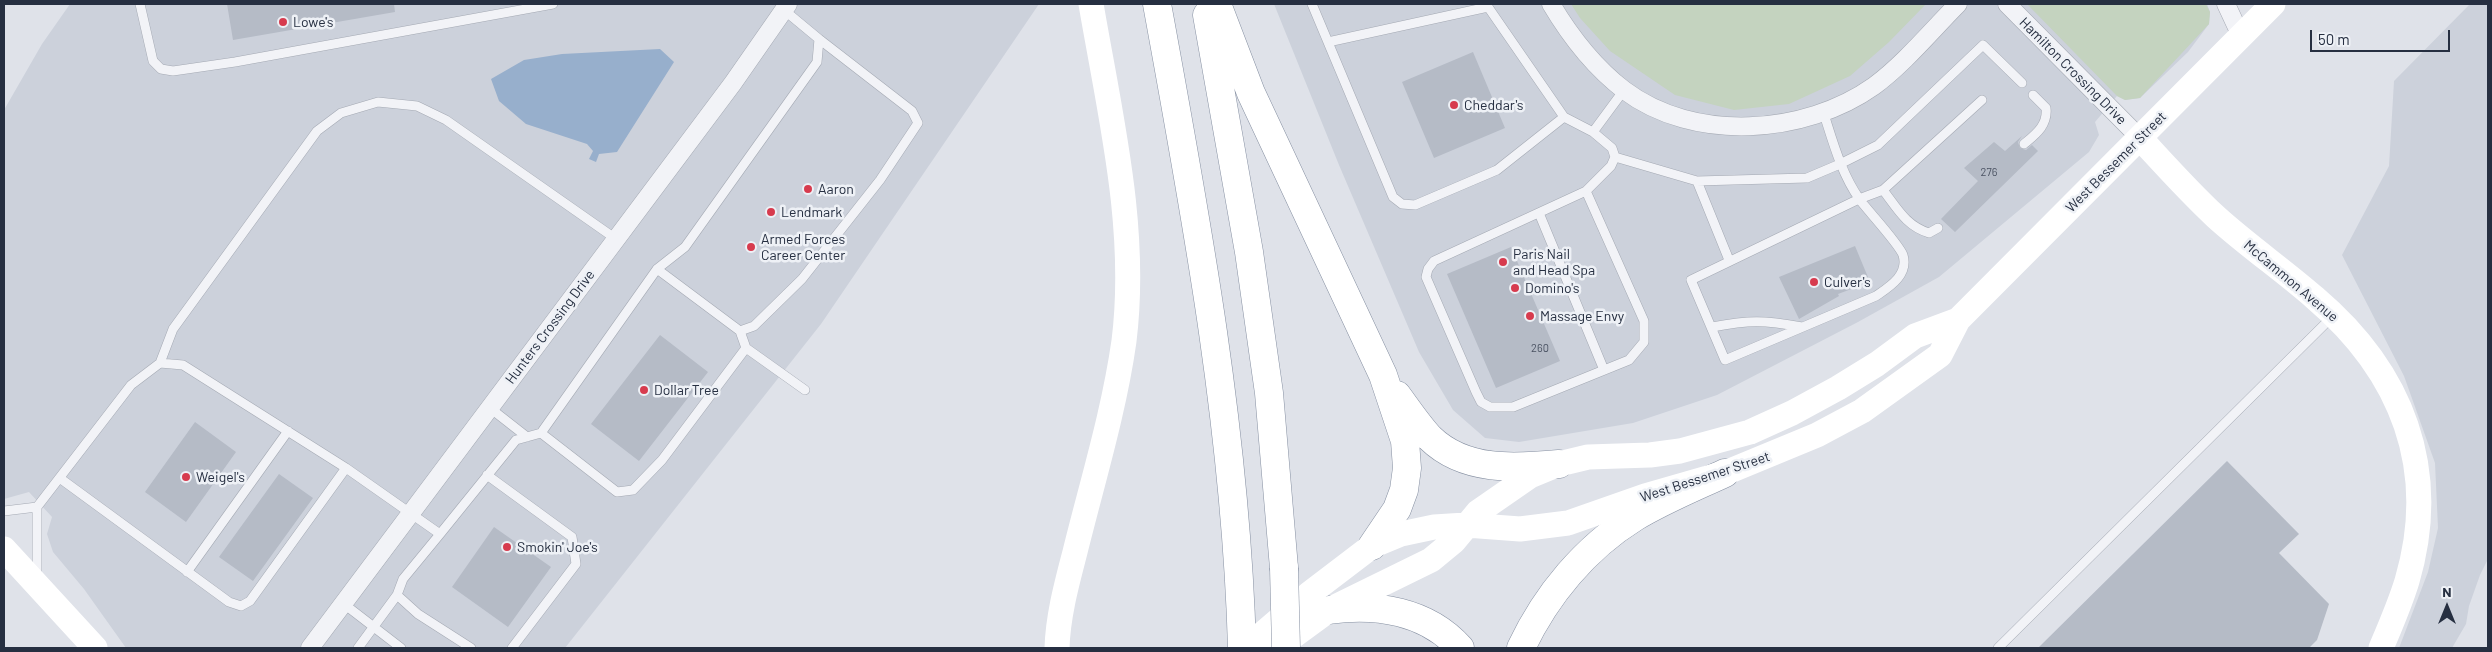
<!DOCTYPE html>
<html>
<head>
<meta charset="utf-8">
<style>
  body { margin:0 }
  #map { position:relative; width:2492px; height:652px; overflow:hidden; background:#dfe2e9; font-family:Barlow,sans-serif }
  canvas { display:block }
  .frame { position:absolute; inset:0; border:5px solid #262f41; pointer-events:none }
  .north { position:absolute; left:2422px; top:582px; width:50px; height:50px; -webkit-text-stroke:4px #eef1f6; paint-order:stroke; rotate:0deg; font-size:14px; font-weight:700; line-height:20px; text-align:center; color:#262f41 }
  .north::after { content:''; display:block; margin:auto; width:18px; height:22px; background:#262f41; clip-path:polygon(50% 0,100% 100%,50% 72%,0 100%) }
  .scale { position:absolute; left:2310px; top:30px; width:140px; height:22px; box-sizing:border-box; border:2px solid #262f41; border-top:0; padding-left:6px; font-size:15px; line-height:18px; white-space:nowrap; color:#262f41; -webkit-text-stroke:4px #eef1f6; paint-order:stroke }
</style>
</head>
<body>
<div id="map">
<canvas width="2492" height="652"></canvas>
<div class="frame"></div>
<div class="north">N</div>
<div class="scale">50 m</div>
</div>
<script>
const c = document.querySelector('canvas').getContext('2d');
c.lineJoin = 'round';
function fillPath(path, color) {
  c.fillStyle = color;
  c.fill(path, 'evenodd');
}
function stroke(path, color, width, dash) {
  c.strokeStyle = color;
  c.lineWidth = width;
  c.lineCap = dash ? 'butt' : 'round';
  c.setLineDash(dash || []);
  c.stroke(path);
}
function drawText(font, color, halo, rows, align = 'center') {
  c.font = font + ' Barlow,sans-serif';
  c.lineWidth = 5;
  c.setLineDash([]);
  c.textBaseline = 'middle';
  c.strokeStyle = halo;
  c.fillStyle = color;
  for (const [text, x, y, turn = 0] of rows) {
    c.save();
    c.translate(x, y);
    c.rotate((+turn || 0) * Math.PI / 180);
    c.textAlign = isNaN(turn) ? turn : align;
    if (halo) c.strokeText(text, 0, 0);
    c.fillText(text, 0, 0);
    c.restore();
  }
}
fillPath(new Path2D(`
  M 70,4 L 1039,4 L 821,324 L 565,648 L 126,648 L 84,589 L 53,552 L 47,534 L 52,517 L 29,492 L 4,499 L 4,110 L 42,44 Z
  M 1274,4 L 2207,4 L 2210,12 L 2209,24 L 2188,52 L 2140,98 L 2125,100 L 2117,96 L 2095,122 L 2099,135 L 2089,152 L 1939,277 L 1858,322 L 1717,395 L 1633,423 L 1519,442 L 1485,438 L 1453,410 L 1419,352 L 1339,165 Z
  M 2470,4 L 2488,4 L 2488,559 L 2480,575 L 2469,606 L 2466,624 L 2452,648 L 2399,648 L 2428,572 L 2438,528 L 2435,463 L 2404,376 L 2342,255 L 2389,166 L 2394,81 Z`), '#ccd1db');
fillPath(new Path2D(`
  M 1571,4 L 1926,4 L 1889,42 L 1850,76 L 1789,104 L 1734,110 L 1675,95 L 1610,51 L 1580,18 Z
  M 2027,4 L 2206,4 L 2210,12 L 2209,24 L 2140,98 L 2125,100 L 2117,96 Z`), '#c4d3bf');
fillPath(new Path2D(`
  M 660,49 L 674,62 L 617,152 L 599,154 L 596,162 L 589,159 L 593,151 L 587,144 L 526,124 L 499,101 L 491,79 L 524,60 L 562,54 Z`), '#97afcc');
fillPath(new Path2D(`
  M 227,4 L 394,4 L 395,12 L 233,40 Z
  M 1473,52 L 1505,128 L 1434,158 L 1402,82 Z
  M 2022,136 L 2018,142 L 2020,148 L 2026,150 L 2032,145 L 2038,151 L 1955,232 L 1941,219 L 1978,181 L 1964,168 L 1994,142 L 2005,151 Z
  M 1855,246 L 1870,282 L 1838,294 L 1839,296 L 1799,319 L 1779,277 Z
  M 1511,247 L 1560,361 L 1496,388 L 1447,274 Z
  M 660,335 L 708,372 L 639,461 L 591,424 Z
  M 195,422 L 236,452 L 186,522 L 145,492 Z
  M 2227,461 L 2299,534 L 2279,553 L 2329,604 L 2317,640 L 2309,648 L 2038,648 Z
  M 279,474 L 313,498 L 253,581 L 219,557 Z
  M 494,527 L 551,567 L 508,627 L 452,587 Z`), '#b5bbc6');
const lane = new Path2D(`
  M 140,4 L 153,61 L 161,69 L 173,71 L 235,62 L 553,4
  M 1312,4 L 1393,197 L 1402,204 L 1415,205 L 1497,170 L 1564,117 L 1486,4
  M 1328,42 L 1488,7
  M 1823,111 C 1833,142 1841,173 1860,200 C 1869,212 1899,244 1903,255 C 1909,275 1889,287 1876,296 L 1725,360 L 1691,280 L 1859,199 L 1883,190 C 1897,208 1906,226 1929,233 L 1938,228
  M 1564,117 L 1593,132 L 1624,90
  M 2024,144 C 2036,134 2048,125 2046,108 L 2033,95
  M 1615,157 L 1697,181 L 1729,260
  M 1697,181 L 1807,178 L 1840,164 L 1878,145 L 1983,45 L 2022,83
  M 1883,190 L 1982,100
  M 1586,191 L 1644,321 L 1644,342 L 1629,360 L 1513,407 L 1490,407 L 1481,402 L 1476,392 L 1426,277 L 1428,269 L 1434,261 L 1586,191 L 1611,166 L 1615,157 L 1612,148 L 1593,132
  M 1539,213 L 1604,370
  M 657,269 L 740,331 L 746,348 L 805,390
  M 1712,327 C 1749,320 1764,320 1802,327
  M 740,331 L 754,326 L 802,279 L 880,180 L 918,123 L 912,111 L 819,39
  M 160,363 L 173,329 L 317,131 L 341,113 L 378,102 L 417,106 L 446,120 L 616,239
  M 490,408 L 527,437
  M 541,433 L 617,492 L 633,490 L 662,460 L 746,348
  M 487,475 L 572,537 L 576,564 L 512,648
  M 61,479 L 229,602 L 241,606 L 250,601 L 346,468
  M 37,507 L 131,385 L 160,363 L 183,365 L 346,468 L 440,534 L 516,440 L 541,433 L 657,269 L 685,247 L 817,62 L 819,39 L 784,10
  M 4,511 L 37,507 L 37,576
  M 440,534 L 403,579 L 397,595 L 418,614 L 471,648
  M 187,572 L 288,431
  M 344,604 L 401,648
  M 358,648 L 397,595
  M 1998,648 L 2333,316`);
const street = new Path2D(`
  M 1551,4 C 1570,36 1594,67 1624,90 C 1694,143 1805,135 1874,86 C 1904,64 1932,30 1958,4
  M 2007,4 L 2140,138
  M 2226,4 L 2240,34
  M 310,648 L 733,83 L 788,4`);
const highway = new Path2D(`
  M 1157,4 C 1196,217 1236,431 1242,648
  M 1217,4 L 1251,93 L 1383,375 L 1405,441 L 1407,468 L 1404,490 L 1397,509 L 1372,546
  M 1207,15 L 1249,252 L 1269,393 L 1284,568
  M 1397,395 C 1408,410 1418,425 1430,438 C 1465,472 1515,468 1559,464
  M 1329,610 C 1376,603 1427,611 1460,648
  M 1521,648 C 1546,595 1585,548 1635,517 C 1663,500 1695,487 1725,473`);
stroke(lane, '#a4a9b3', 10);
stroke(street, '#a4a9b3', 19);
stroke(highway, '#858fa1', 29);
stroke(lane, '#f2f3f7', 9);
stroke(street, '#f2f3f7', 18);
stroke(new Path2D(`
  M 2140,138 C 2165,165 2189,192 2216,217 C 2248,246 2283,270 2315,298 C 2402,372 2440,469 2407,581 C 2400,604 2390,627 2381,648
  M 4,549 L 95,648
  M 1057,648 C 1058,615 1067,583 1075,552 C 1092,483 1114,412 1124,341 C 1138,228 1110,115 1091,4
  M 1246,648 L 1309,594 L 1372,546 L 1401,534 L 1434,527 L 1466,525 L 1520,529 L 1568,523 L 1645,496 L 1725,473 L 1817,435 L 1862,411 L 1940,355 L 1958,320 L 2273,4
  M 1277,648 L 1329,610 L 1431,560 L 1454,541 L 1478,512 L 1530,476 L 1559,464 L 1588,457 L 1650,455 L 1680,451 L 1750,432 L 1792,413 L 1838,388 L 1877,364 L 1915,336 L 1958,320`), '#fff', 25);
stroke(highway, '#fff', 28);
const highwayBridge = new Path2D(`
  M 1284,568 L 1286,648`);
stroke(highwayBridge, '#858fa1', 29, []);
stroke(highwayBridge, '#fff', 28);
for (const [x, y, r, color] of [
  [283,22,5,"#d73b4e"],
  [1454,105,5,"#d73b4e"],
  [808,189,5,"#d73b4e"],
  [771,212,5,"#d73b4e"],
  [751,247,5,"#d73b4e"],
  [1503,262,5,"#d73b4e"],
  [1814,282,5,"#d73b4e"],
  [1515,288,5,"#d73b4e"],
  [1530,316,5,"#d73b4e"],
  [644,390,5,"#d73b4e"],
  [186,477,5,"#d73b4e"],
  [507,547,5,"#d73b4e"]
]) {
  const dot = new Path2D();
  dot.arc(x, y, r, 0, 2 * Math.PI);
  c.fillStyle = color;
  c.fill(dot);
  stroke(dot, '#eef1f6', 2);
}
drawText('11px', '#4a5262', null, [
  ["276",1989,172],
  ["260",1540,348]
]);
drawText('14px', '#262f41', '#eef1f6', [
  ["Lowe's",293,22],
  ["Cheddar's",1464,105],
  ["Aaron",818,189],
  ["Lendmark",781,212],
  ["Armed Forces",761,239],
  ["Career Center",761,255],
  ["Paris Nail",1513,254],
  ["and Head Spa",1513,270],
  ["Culver's",1824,282],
  ["Domino's",1525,288],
  ["Massage Envy",1540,316],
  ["Dollar Tree",654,390],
  ["Weigel's",196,477],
  ["Smokin' Joe's",517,547]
], 'left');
drawText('14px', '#262f41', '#eef1f6', [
  ["Hamilton Crossing Drive",2073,71,45],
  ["West Bessemer Street",2116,162,-45],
  ["McCammon Avenue",2291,281,40],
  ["Hunters Crossing Drive",550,327,-53],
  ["West Bessemer Street",1705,477,-18]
]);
</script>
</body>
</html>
